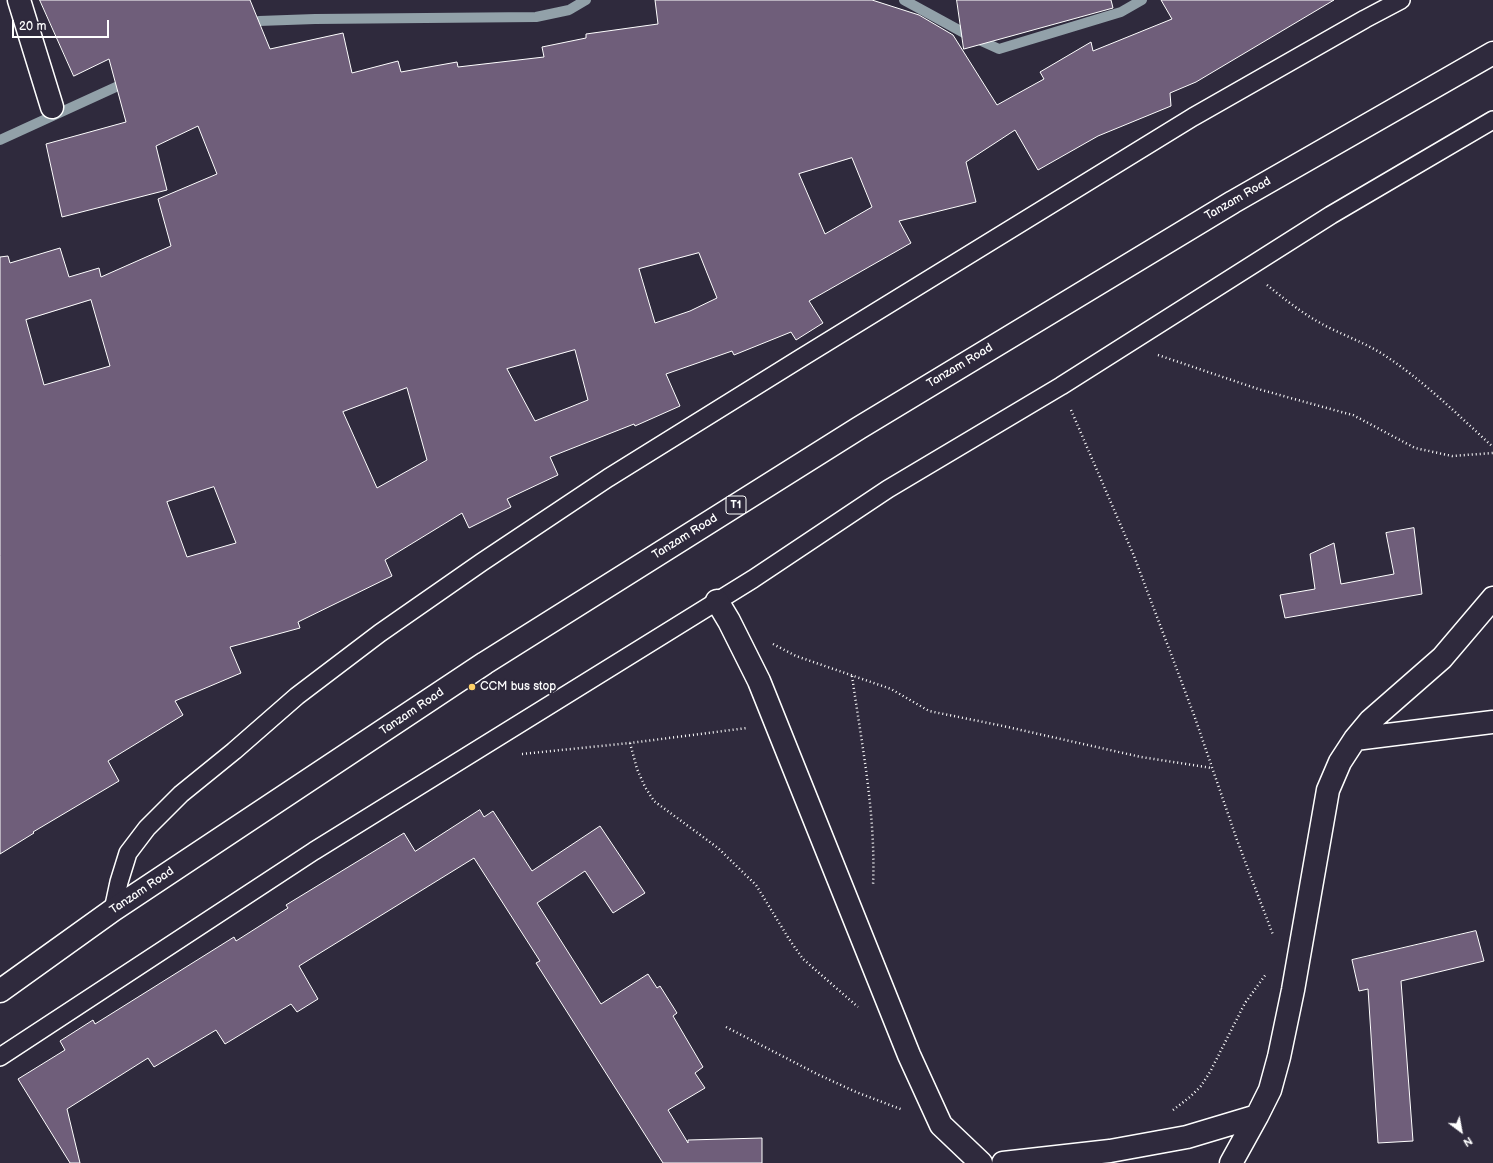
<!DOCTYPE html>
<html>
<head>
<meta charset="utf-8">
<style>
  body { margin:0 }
  #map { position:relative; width:1493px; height:1163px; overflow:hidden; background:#2f2a3d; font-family:"Balsamiq Sans",sans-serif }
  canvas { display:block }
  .north { position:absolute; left:1441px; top:1111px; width:40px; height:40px; -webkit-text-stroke:3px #2f2a3d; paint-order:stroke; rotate:148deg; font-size:11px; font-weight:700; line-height:16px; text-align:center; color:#fff }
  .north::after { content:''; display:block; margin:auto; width:14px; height:18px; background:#fff; clip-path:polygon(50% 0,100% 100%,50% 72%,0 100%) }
  .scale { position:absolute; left:12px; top:20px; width:97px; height:18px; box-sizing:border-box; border:2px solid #fff; border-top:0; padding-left:5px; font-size:12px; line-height:14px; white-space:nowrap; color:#fff; -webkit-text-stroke:3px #2f2a3d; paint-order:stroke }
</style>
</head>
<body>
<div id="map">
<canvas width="1493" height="1163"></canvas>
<div class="north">N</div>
<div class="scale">20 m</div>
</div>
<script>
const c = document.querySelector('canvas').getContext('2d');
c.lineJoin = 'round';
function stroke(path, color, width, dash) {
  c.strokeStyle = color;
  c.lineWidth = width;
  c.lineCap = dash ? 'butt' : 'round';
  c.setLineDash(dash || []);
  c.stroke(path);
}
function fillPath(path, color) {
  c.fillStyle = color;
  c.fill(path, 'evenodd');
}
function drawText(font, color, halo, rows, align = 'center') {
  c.font = font + ' "Balsamiq Sans",sans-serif';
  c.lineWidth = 4;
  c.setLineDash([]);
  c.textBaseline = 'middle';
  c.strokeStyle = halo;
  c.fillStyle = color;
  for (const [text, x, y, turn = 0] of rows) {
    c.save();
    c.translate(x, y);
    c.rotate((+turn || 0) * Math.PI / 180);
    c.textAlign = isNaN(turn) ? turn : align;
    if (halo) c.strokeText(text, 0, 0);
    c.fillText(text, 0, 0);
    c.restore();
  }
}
stroke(new Path2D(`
  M 904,0 L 966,34 L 999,49 L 1121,12 L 1142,0
  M 247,27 L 259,21 L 315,19 L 536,17 L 569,10 L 586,0
  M 0,140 L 129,81`), '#92a1a9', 10);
const building = new Path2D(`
  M 40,0 L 250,0 L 270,49 L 343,33 L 352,73 L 398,61 L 401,72 L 457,62 L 458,67 L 544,57 L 542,47 L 586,38 L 586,34 L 658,24 L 655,0 L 872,0 L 919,15 L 953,35 L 997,105 L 1044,79 L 1040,72 L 1091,42 L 1093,51 L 1172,19 L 1161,0 L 1334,0 L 1196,82 L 1170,93 L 1171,106 L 1098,136 L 1038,170 L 1015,130 L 966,162 L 976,202 L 899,221 L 911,243 L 809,301 L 823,323 L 796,340 L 791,332 L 734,355 L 732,351 L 666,374 L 680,406 L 635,426 L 634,424 L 550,457 L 558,475 L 507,499 L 511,507 L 469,528 L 462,513 L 385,560 L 392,576 L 298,622 L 300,628 L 230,647 L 241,673 L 175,701 L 183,715 L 108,761 L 119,781 L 33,832 L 34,833 L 0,854 L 0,257 L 8,256 L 10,263 L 60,248 L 69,277 L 99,268 L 101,277 L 171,246 L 158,199 L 217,174 L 198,126 L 156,146 L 167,190 L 62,217 L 46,144 L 126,122 L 109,59 L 74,76 ZM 852,158 L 872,207 L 825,234 L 799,174 ZM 699,253 L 717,298 L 690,311 L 655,323 L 639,269 ZM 91,300 L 110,366 L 44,385 L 26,320 ZM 575,350 L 588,400 L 535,421 L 507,369 ZM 407,388 L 427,460 L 377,488 L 343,412 ZM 214,487 L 236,543 L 187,557 L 167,502 Z
  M 957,0 L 1111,0 L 1113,8 L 964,49 Z
  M 1414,528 L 1422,594 L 1285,618 L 1280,595 L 1315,589 L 1310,554 L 1334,543 L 1341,584 L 1394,574 L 1386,533 Z
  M 480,810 L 484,817 L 493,811 L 532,871 L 600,826 L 645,893 L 613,913 L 585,871 L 537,903 L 601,1004 L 648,974 L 657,988 L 660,986 L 677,1013 L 673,1016 L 703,1067 L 695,1073 L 705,1088 L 668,1110 L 688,1143 L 688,1140 L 762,1138 L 762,1163 L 663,1163 L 536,963 L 540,961 L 474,858 L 299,966 L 318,999 L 297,1012 L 291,1004 L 225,1044 L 216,1030 L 154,1067 L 148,1058 L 67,1109 L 80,1163 L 70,1163 L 18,1079 L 65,1050 L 60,1041 L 93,1020 L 95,1024 L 234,937 L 236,941 L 288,908 L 286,905 L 404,833 L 415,851 Z
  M 1476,931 L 1484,961 L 1401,981 L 1413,1141 L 1378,1143 L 1368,989 L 1359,991 L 1352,960 Z`);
fillPath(building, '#6f5e7a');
stroke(building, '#fff', 1);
const service = new Path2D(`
  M 113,910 L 119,882 L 128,853 L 147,828 L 181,794 L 234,751 L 297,696 L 380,633 L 482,562 L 608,478 L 801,358 L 1193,117 L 1365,19 L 1401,0
  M 0,1057 L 314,851 L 753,579 L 888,489 L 1061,386 L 1331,215 L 1493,120`);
const minor = new Path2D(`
  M 19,0 L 52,107
  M 717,601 L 729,621 L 759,681 L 909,1055 L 941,1125 L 981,1163
  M 1355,739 L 1493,722
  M 1003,1163 L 1110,1151 L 1187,1137 L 1257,1116
  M 1231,1163 L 1257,1116 L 1270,1090 L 1279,1057 L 1293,990 L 1328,790 L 1340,762 L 1355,739 L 1370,721 L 1442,658 L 1493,598`);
const trunk = new Path2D(`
  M 0,991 L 113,910 L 485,663 L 859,428 L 1233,202 L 1493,53`);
stroke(service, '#fff', 20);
stroke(minor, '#fff', 25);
stroke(trunk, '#fff', 25);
stroke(new Path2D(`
  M 1267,285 C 1284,299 1302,313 1322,324 C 1342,335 1364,342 1384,355 C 1424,381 1458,415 1493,447
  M 1158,355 L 1258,389 L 1334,410 L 1353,415 L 1415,448 L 1452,456 L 1493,453
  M 1071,410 L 1134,556 L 1194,715 L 1237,840 L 1273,935
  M 773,644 L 796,656 L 891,689 L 929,711 L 1003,726 L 1141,757 L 1212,768
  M 852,676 C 862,746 876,815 873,886
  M 630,743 L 637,769 L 645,787 L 654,801 L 718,848 L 756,885 L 789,939 L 803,959 L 858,1007
  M 522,754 L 630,743 L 747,728
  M 726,1027 L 817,1074 L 856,1092 L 903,1110
  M 1173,1110 L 1190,1097 L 1201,1086 L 1210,1072 L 1245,1003 L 1266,974`), '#fff', 2.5, [1, 3]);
stroke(service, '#2f2a3d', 17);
stroke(minor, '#2f2a3d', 22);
stroke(trunk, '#2f2a3d', 22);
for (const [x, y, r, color] of [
  [472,687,4,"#ffd166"]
]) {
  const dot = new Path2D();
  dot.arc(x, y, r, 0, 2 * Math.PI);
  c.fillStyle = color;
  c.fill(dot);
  stroke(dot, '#2f2a3d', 1.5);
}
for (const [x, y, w] of [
  [736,505,20]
]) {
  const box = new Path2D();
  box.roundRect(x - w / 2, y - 9, w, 18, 3);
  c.fillStyle = '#2f2a3d';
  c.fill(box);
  stroke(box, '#fff', 1);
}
drawText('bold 11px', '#fff', null, [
  ["T1",736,505]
]);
drawText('12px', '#fff', '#2f2a3d', [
  ["Tanzam Road",1238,199,-30],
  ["Tanzam Road",960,366,-31],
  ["Tanzam Road",685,537,-32],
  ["Tanzam Road",412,712,-34],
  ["Tanzam Road",142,891,-34]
]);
drawText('12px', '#fff', '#2f2a3d', [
  ["CCM bus stop",480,687]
], 'left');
</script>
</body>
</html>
